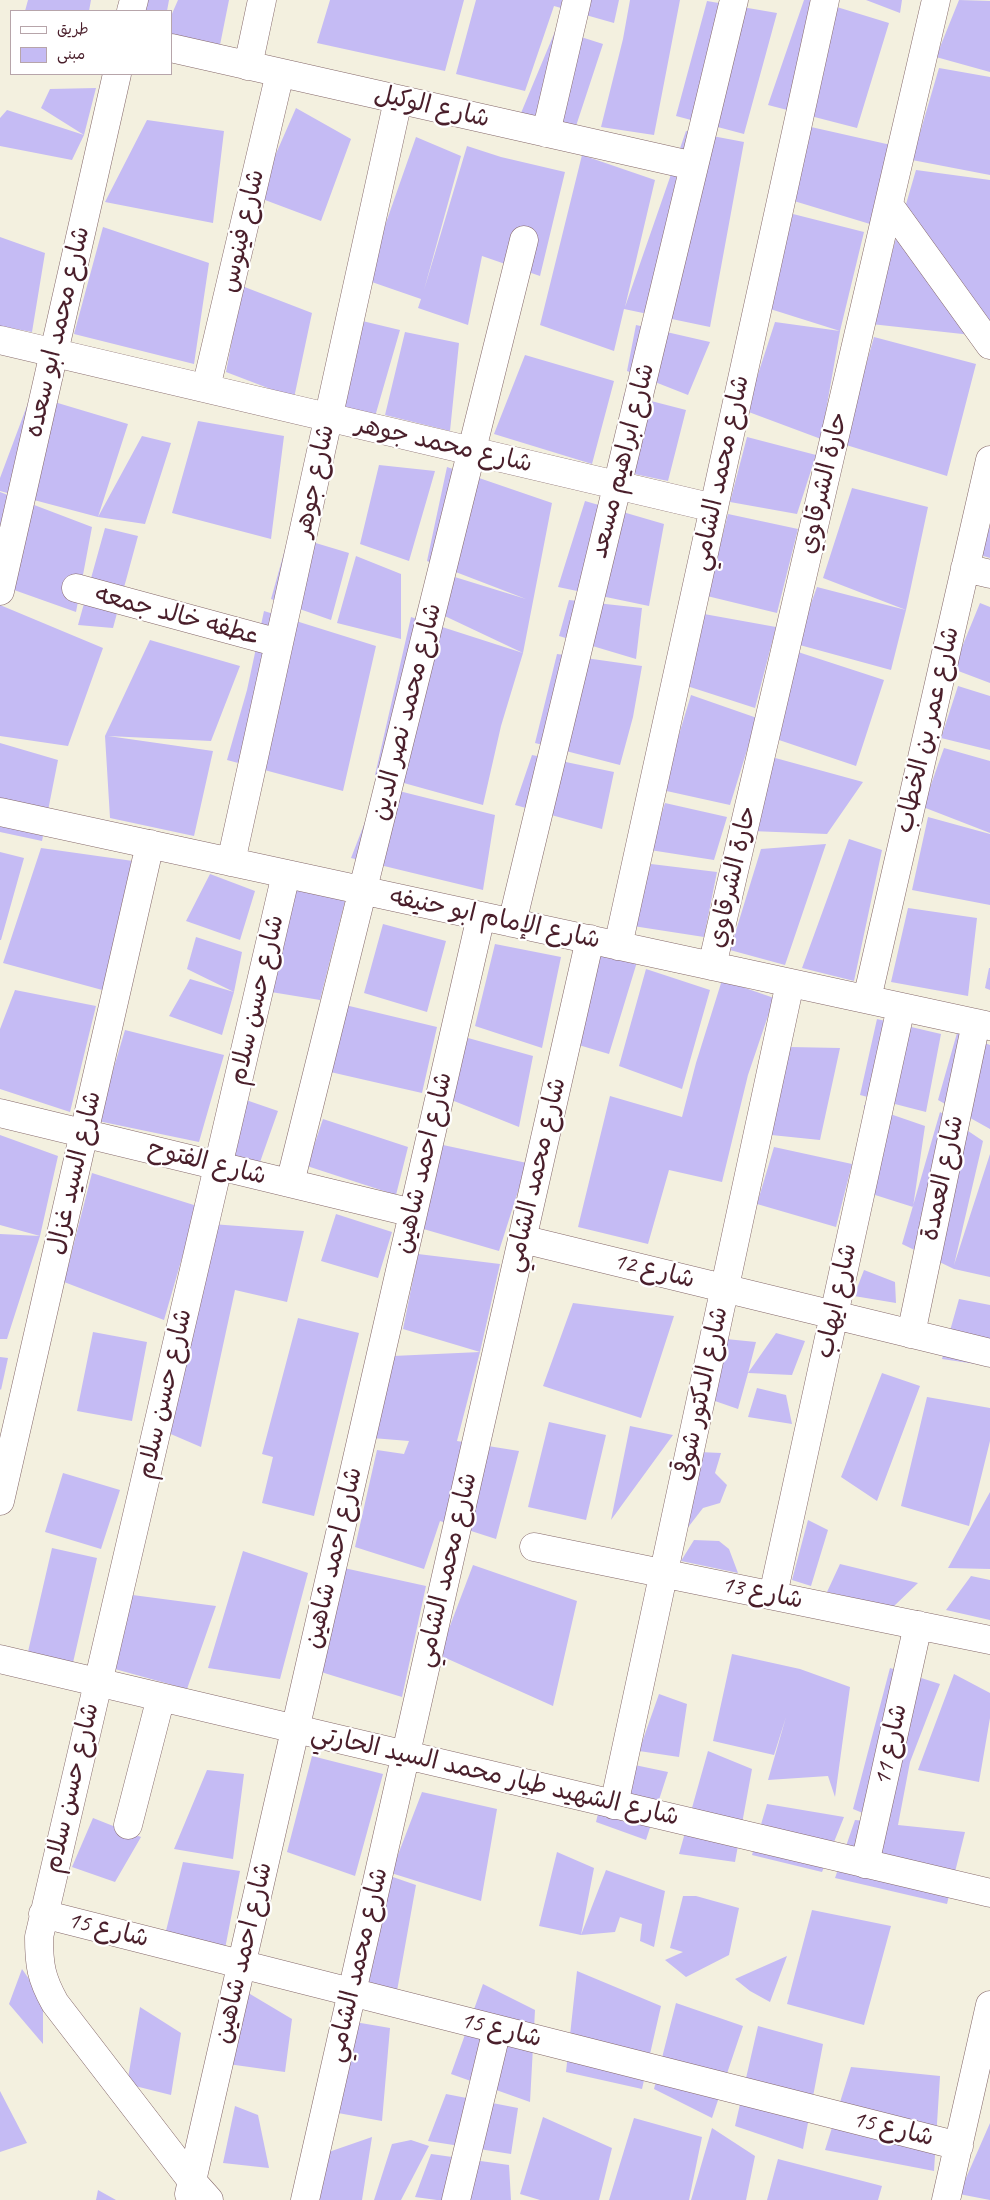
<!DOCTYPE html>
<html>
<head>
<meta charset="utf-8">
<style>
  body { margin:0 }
  #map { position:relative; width:990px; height:2200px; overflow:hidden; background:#f3f0df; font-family:Caveat,"Playpen Sans Arabic",sans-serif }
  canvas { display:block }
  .legend { position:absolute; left:10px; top:10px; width:162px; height:65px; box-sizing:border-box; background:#fff; border:1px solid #b7a5aa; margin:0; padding:6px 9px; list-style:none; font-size:15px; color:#4a1f2b }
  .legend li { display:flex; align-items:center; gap:10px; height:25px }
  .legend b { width:25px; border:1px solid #b7a5aa }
</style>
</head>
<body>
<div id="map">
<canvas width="990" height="2200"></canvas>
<ul class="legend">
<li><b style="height:6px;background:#fff"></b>طريق</li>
<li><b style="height:14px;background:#c5bbf4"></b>مبنى</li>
</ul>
</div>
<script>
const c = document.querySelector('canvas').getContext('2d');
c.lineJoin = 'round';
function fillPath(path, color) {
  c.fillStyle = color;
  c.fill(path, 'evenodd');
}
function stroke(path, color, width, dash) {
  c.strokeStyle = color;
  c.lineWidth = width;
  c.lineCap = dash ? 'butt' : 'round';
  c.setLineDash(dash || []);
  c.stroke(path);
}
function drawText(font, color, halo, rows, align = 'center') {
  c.font = font + ' Caveat,"Playpen Sans Arabic",sans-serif';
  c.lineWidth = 4.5;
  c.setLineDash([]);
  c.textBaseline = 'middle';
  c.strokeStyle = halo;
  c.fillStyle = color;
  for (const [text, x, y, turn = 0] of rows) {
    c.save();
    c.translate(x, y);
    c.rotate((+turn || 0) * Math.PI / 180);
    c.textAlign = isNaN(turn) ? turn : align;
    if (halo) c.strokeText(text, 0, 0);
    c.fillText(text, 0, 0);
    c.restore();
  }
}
fillPath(new Path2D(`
  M 28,0 L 91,0 L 89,11 L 25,11 Z
  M 143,0 L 169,0 L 167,11 L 141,11 Z
  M 178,0 L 229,0 L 220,45 L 171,37 L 171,16 Z
  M 330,0 L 464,0 L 445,71 L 317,43 Z
  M 476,0 L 619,0 L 614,23 L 554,6 L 525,91 L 456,74 Z
  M 630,0 L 680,0 L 654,135 L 601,127 L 623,39 Z
  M 804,0 L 814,0 L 889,23 L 857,128 L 768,105 Z
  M 866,0 L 902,0 L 900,13 Z
  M 959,0 L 990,1 L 990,72 L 936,57 Z
  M 707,1 L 777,13 L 744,134 L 676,116 Z
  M 556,29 L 603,44 L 576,126 L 521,113 Z
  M 939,68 L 990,77 L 990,175 L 912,160 Z
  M 96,88 L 84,135 L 41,108 L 50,89 Z
  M 296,108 L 351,139 L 321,221 L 257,197 Z
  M 7,110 L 84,135 L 72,160 L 0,146 L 0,118 Z
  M 147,120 L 224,131 L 213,223 L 105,202 Z
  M 811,127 L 891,145 L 870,224 L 794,201 Z
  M 686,131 L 744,142 L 710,327 L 624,309 L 614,351 L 540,325 L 582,155 L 655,180 L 625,307 Z
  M 416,137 L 461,156 L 424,290 L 467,146 L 501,157 L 565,172 L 540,276 L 482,256 L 468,325 L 418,308 L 421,299 L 366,280 Z
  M 916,170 L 990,180 L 990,337 L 871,324 Z
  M 793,214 L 864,232 L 840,331 L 767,308 Z
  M 103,227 L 209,263 L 194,364 L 74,334 Z
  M 0,237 L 45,253 L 32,332 L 0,326 Z
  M 242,286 L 312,313 L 294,398 L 226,372 Z
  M 354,319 L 400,330 L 374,420 L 335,406 Z
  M 775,322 L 840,331 L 821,439 L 746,411 Z
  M 636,325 L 710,342 L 688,395 L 627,371 Z
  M 405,332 L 459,343 L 450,431 L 385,415 Z
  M 874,337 L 976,364 L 947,476 L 843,444 Z
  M 525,355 L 614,381 L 592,464 L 494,434 Z
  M 624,394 L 686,410 L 668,481 L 610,469 Z
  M 31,395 L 128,424 L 98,517 L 142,436 L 171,443 L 145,524 L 98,517 L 0,491 L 0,478 Z
  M 198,421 L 284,436 L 271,539 L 172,513 Z
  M 747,437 L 816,455 L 797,514 L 730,502 Z
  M 379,465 L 435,471 L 409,561 L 360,544 Z
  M 447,467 L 552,503 L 523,653 L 432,610 L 432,570 L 526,599 L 427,561 Z
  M 852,488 L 928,507 L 906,610 L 823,578 Z
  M 0,492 L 92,527 L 76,612 L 0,585 Z
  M 585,501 L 664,524 L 649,606 L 558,587 Z
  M 728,514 L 798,529 L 777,613 L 707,596 Z
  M 990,526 L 990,558 L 980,555 Z
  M 105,528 L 138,536 L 113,628 L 78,625 Z
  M 289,535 L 349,553 L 331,620 L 271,599 Z
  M 356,556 L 401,574 L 401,639 L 337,623 Z
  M 817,587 L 906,610 L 891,670 L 796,644 Z
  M 569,600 L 642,608 L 636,659 L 559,636 Z
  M 980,603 L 990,607 L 990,683 L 953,669 Z
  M 0,605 L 103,648 L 68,746 L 0,736 Z
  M 264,611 L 376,646 L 343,791 L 227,760 L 247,690 Z
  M 704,614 L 776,627 L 755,708 L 687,686 Z
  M 411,617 L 523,653 L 501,726 L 483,805 L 375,775 Z
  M 150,640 L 240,666 L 211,741 L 108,736 L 213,751 L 194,836 L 110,818 L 105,736 Z
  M 798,652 L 884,680 L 856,766 L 779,740 Z
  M 557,654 L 642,666 L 633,717 L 620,765 L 535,743 Z
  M 958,686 L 990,696 L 990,750 L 941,738 Z
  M 691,695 L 757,718 L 730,805 L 662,790 Z
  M 0,743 L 58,760 L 42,841 L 0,832 Z
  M 944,748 L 990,761 L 990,833 L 923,807 Z
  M 532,755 L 614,772 L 602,829 L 515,805 Z
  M 768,756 L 863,782 L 827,834 L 751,831 Z
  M 379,786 L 495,815 L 483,890 L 351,858 Z
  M 665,803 L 727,817 L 714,860 L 650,850 Z
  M 928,817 L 990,834 L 990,905 L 912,890 Z
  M 849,839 L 882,850 L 854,981 L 802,968 Z
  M 826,844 L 785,965 L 730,950 L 761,849 Z
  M 41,848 L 133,861 L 106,991 L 3,963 Z
  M 0,852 L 24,858 L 1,940 L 0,940 Z
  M 651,864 L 717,872 L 704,937 L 633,926 Z
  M 210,874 L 255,891 L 240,940 L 186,921 Z
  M 295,889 L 345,901 L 320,1000 L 271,992 Z
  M 908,908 L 977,918 L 968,996 L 891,982 Z
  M 383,924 L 446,941 L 427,1012 L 364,993 Z
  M 196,937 L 242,952 L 234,992 L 187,969 Z
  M 495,944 L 561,957 L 542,1048 L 475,1026 Z
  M 599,951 L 637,962 L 609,1054 L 572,1043 Z
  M 989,968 L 990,968 L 990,990 L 985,988 Z
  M 646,969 L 710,990 L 682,1089 L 619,1066 Z
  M 190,979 L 234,992 L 222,1035 L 169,1016 Z
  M 722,980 L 774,998 L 748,1075 L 722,1182 L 669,1170 L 648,1244 L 578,1227 L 610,1096 L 682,1117 L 696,1063 Z
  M 15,990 L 96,1006 L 70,1112 L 0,1089 L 0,1029 Z
  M 341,1004 L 437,1027 L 422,1093 L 326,1071 Z
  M 877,1019 L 941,1034 L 926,1112 L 860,1095 Z
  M 125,1030 L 224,1055 L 199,1142 L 98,1121 Z
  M 957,1033 L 990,1045 L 990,1129 L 938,1100 Z
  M 468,1038 L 533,1056 L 519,1127 L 449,1099 Z
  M 790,1047 L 840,1048 L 820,1140 L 752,1133 Z
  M 246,1100 L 278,1111 L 259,1165 L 227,1154 Z
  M 864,1105 L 925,1126 L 913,1207 L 872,1194 Z
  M 940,1112 L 983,1141 L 954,1265 L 990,1154 L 990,1277 L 954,1269 L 902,1244 Z
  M 323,1119 L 408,1147 L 396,1195 L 307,1166 Z
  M 0,1135 L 58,1156 L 40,1236 L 0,1225 Z
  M 443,1145 L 527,1163 L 499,1251 L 420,1228 Z
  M 774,1147 L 852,1164 L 836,1227 L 757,1204 Z
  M 92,1173 L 197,1206 L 164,1320 L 64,1282 Z
  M 336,1214 L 392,1232 L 378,1278 L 321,1261 Z
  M 212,1224 L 304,1231 L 287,1302 L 235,1290 L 201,1447 L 166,1432 Z
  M 0,1234 L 40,1236 L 7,1339 L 0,1339 Z
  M 418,1254 L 500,1264 L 480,1352 L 457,1441 L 519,1451 L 496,1539 L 440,1521 L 424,1569 L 355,1547 L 377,1450 L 404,1454 L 409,1441 L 372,1438 L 393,1356 L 480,1352 L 403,1329 Z
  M 864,1270 L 895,1282 L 896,1303 L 854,1296 Z
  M 959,1299 L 990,1305 L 990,1366 L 942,1359 Z
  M 573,1303 L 674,1316 L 641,1418 L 543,1386 Z
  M 298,1318 L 359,1333 L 314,1516 L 262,1503 L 273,1457 L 262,1454 Z
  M 93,1332 L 147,1342 L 132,1421 L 77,1411 Z
  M 776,1333 L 805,1341 L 792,1375 L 748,1373 L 738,1409 L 712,1400 L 726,1339 L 756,1342 L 748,1373 Z
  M 0,1357 L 8,1358 L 1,1390 L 0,1389 Z
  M 882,1373 L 920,1386 L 877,1501 L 841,1477 Z
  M 757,1388 L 786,1395 L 792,1424 L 748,1417 Z
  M 927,1397 L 990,1408 L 990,1441 L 969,1526 L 901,1506 Z
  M 549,1422 L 606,1435 L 586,1520 L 528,1507 Z
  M 630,1426 L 673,1435 L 611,1520 Z
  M 699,1452 L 721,1453 L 715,1473 L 727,1485 L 720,1503 L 703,1508 L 686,1530 Z
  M 63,1473 L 120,1490 L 101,1549 L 45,1532 Z
  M 990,1492 L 990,1569 L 948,1568 Z
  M 808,1520 L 828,1530 L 811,1586 L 792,1580 Z
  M 694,1540 L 719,1541 L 729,1549 L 738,1573 L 681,1561 Z
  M 52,1548 L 97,1558 L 72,1667 L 27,1656 Z
  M 243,1551 L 308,1573 L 280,1679 L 208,1668 Z
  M 840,1564 L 918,1583 L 893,1607 L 827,1592 Z
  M 473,1565 L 577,1601 L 553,1706 L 439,1655 Z
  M 344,1568 L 426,1586 L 402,1697 L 321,1672 Z
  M 971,1576 L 990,1580 L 990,1620 L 946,1610 Z
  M 125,1594 L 216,1606 L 187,1689 L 104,1666 Z
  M 732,1654 L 800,1669 L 850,1687 L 835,1797 L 828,1776 L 768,1780 L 786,1717 L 774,1755 L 713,1741 Z
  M 890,1668 L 940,1684 L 910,1762 L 898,1825 L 965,1832 L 947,1904 L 835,1878 L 855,1820 L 887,1823 L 853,1809 Z
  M 954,1674 L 990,1693 L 990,1718 L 979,1782 L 918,1770 Z
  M 659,1694 L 687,1704 L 679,1757 L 639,1751 Z
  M 708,1751 L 752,1769 L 735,1862 L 679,1854 Z
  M 312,1756 L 383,1774 L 355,1876 L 287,1852 Z
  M 611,1760 L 668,1772 L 646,1840 L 596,1822 Z
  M 207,1770 L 244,1774 L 233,1859 L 174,1849 Z
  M 422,1792 L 497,1809 L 481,1901 L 391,1873 Z
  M 767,1804 L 844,1817 L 822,1872 L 752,1855 Z
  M 93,1818 L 141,1837 L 115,1882 L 72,1867 Z
  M 557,1852 L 594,1868 L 581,1935 L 606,1870 L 665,1891 L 654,1947 L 640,1941 L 642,1924 L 620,1917 L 615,1932 L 581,1935 L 539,1926 Z
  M 183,1862 L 240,1871 L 224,1954 L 163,1943 Z
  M 387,1875 L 416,1885 L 397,1991 L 360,1990 Z
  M 683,1896 L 696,1896 L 739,1908 L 729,1955 L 686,1977 L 665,1960 L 683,1952 L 670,1948 Z
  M 812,1910 L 891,1926 L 864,2025 L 787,2004 Z
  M 787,1956 L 770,2002 L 750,1991 L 735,1979 Z
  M 22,1969 L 43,1999 L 43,2044 L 9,2004 Z
  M 577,1971 L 661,2006 L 642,2089 L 566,2072 Z
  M 483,1984 L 535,2010 L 530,2102 L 451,2074 Z
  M 245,1991 L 292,2019 L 285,2072 L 228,2064 Z
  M 676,2003 L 743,2026 L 712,2118 L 654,2089 Z
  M 140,2007 L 181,2033 L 171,2095 L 127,2084 Z
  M 349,2021 L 390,2028 L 382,2121 L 338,2113 Z
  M 758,2026 L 823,2044 L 803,2149 L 735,2126 Z
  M 851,2067 L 940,2076 L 934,2171 L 825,2150 Z
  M 0,2091 L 27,2143 L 0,2152 Z
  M 446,2094 L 518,2108 L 511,2154 L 428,2141 Z
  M 235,2106 L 258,2115 L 269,2168 L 223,2163 Z
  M 543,2117 L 612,2148 L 599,2200 L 540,2200 L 520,2194 Z
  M 634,2118 L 702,2137 L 689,2200 L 609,2200 Z
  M 990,2123 L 990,2200 L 959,2194 Z
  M 712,2128 L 755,2156 L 746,2200 L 691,2200 Z
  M 372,2137 L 362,2200 L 309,2200 L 323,2154 Z
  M 411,2140 L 429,2146 L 401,2200 L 374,2200 L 392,2144 Z
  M 431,2154 L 509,2165 L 511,2200 L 437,2200 L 415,2197 Z
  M 778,2159 L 882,2186 L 878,2200 L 767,2200 Z
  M 98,2190 L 116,2200 L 96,2200 Z`), '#c5bbf4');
const minor = new Path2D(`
  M 131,11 L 134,0
  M 171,48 L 694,166
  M 248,66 L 262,0
  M 546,133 L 577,0
  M 889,205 L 990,345
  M 0,340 L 714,508
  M 206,388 L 280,73
  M 965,568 L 990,574
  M 76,588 L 279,643
  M 0,591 L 117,74
  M 0,812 L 990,1026
  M 231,862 L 398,100
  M 512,923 L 734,0
  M 618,946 L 825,0
  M 712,966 L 936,0
  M 867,999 L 990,460
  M 0,1113 L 413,1213
  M 290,1183 L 524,240
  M 522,1239 L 990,1353
  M 911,1334 L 976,1023
  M 0,1501 L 150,844
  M 534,1547 L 990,1640
  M 773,1595 L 901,1007
  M 0,1659 L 990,1893
  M 614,1805 L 790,983
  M 128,1825 L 161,1697
  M 865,1864 L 918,1625
  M 43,1914 L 959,2146
  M 189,2194 L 481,916
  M 209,2200 L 192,2181 L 55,2003 C 41,1978 39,1965 39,1937 L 286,874
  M 305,2200 L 590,939
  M 456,2200 L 497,2029
  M 946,2200 L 990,2005`);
stroke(minor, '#85686a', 29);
stroke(minor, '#fff', 28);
drawText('25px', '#4a1f2b', '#fff', [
  ["شارع الوكيل",432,107,13],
  ["شارع فينوس",243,231,-77],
  ["شارع محمد ابو سعده",58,332,-77],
  ["شارع محمد جوهر",444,445,13],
  ["شارع ابراهيم مسعد",623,461,-76],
  ["شارع محمد الشامي",721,473,-78],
  ["شارع جوهر",315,481,-78],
  ["حارة الشرقاوي",824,483,-77],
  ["عطفه خالد جمعه",177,616,15],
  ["شارع محمد نصر الدين",407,712,-76],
  ["شارع عمر بن الخطاب",928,730,-77],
  ["حارة الشرقاوي",733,877,-77],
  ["شارع الإمام ابو حنيفه",495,919,12],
  ["شارع حسن سلام",257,1000,-77],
  ["شارع الفتوح",207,1163,14],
  ["شارع احمد شاهين",424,1163,-77],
  ["شارع السيد غزال",75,1173,-77],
  ["شارع محمد الشامي",536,1175,-77],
  ["شارع العمدة",943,1178,-78],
  ["شارع 12",654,1271,14],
  ["شارع ايهاب",837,1301,-78],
  ["شارع حسن سلام",165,1394,-77],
  ["شارع الدكتور شوقى",702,1394,-78],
  ["شارع احمد شاهين",334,1558,-77],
  ["شارع محمد الشامي",447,1570,-77],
  ["شارع 13",762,1593,12],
  ["شارع 11",891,1745,-78],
  ["شارع الشهيد طيار محمد السيد الحارتي",495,1776,13],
  ["شارع حسن سلام",72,1788,-77],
  ["شارع 15",108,1930,14],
  ["شارع احمد شاهين",244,1953,-77],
  ["شارع محمد الشامي",358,1965,-77],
  ["شارع 15",501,2030,14],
  ["شارع 15",893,2129,14]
]);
</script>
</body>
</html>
